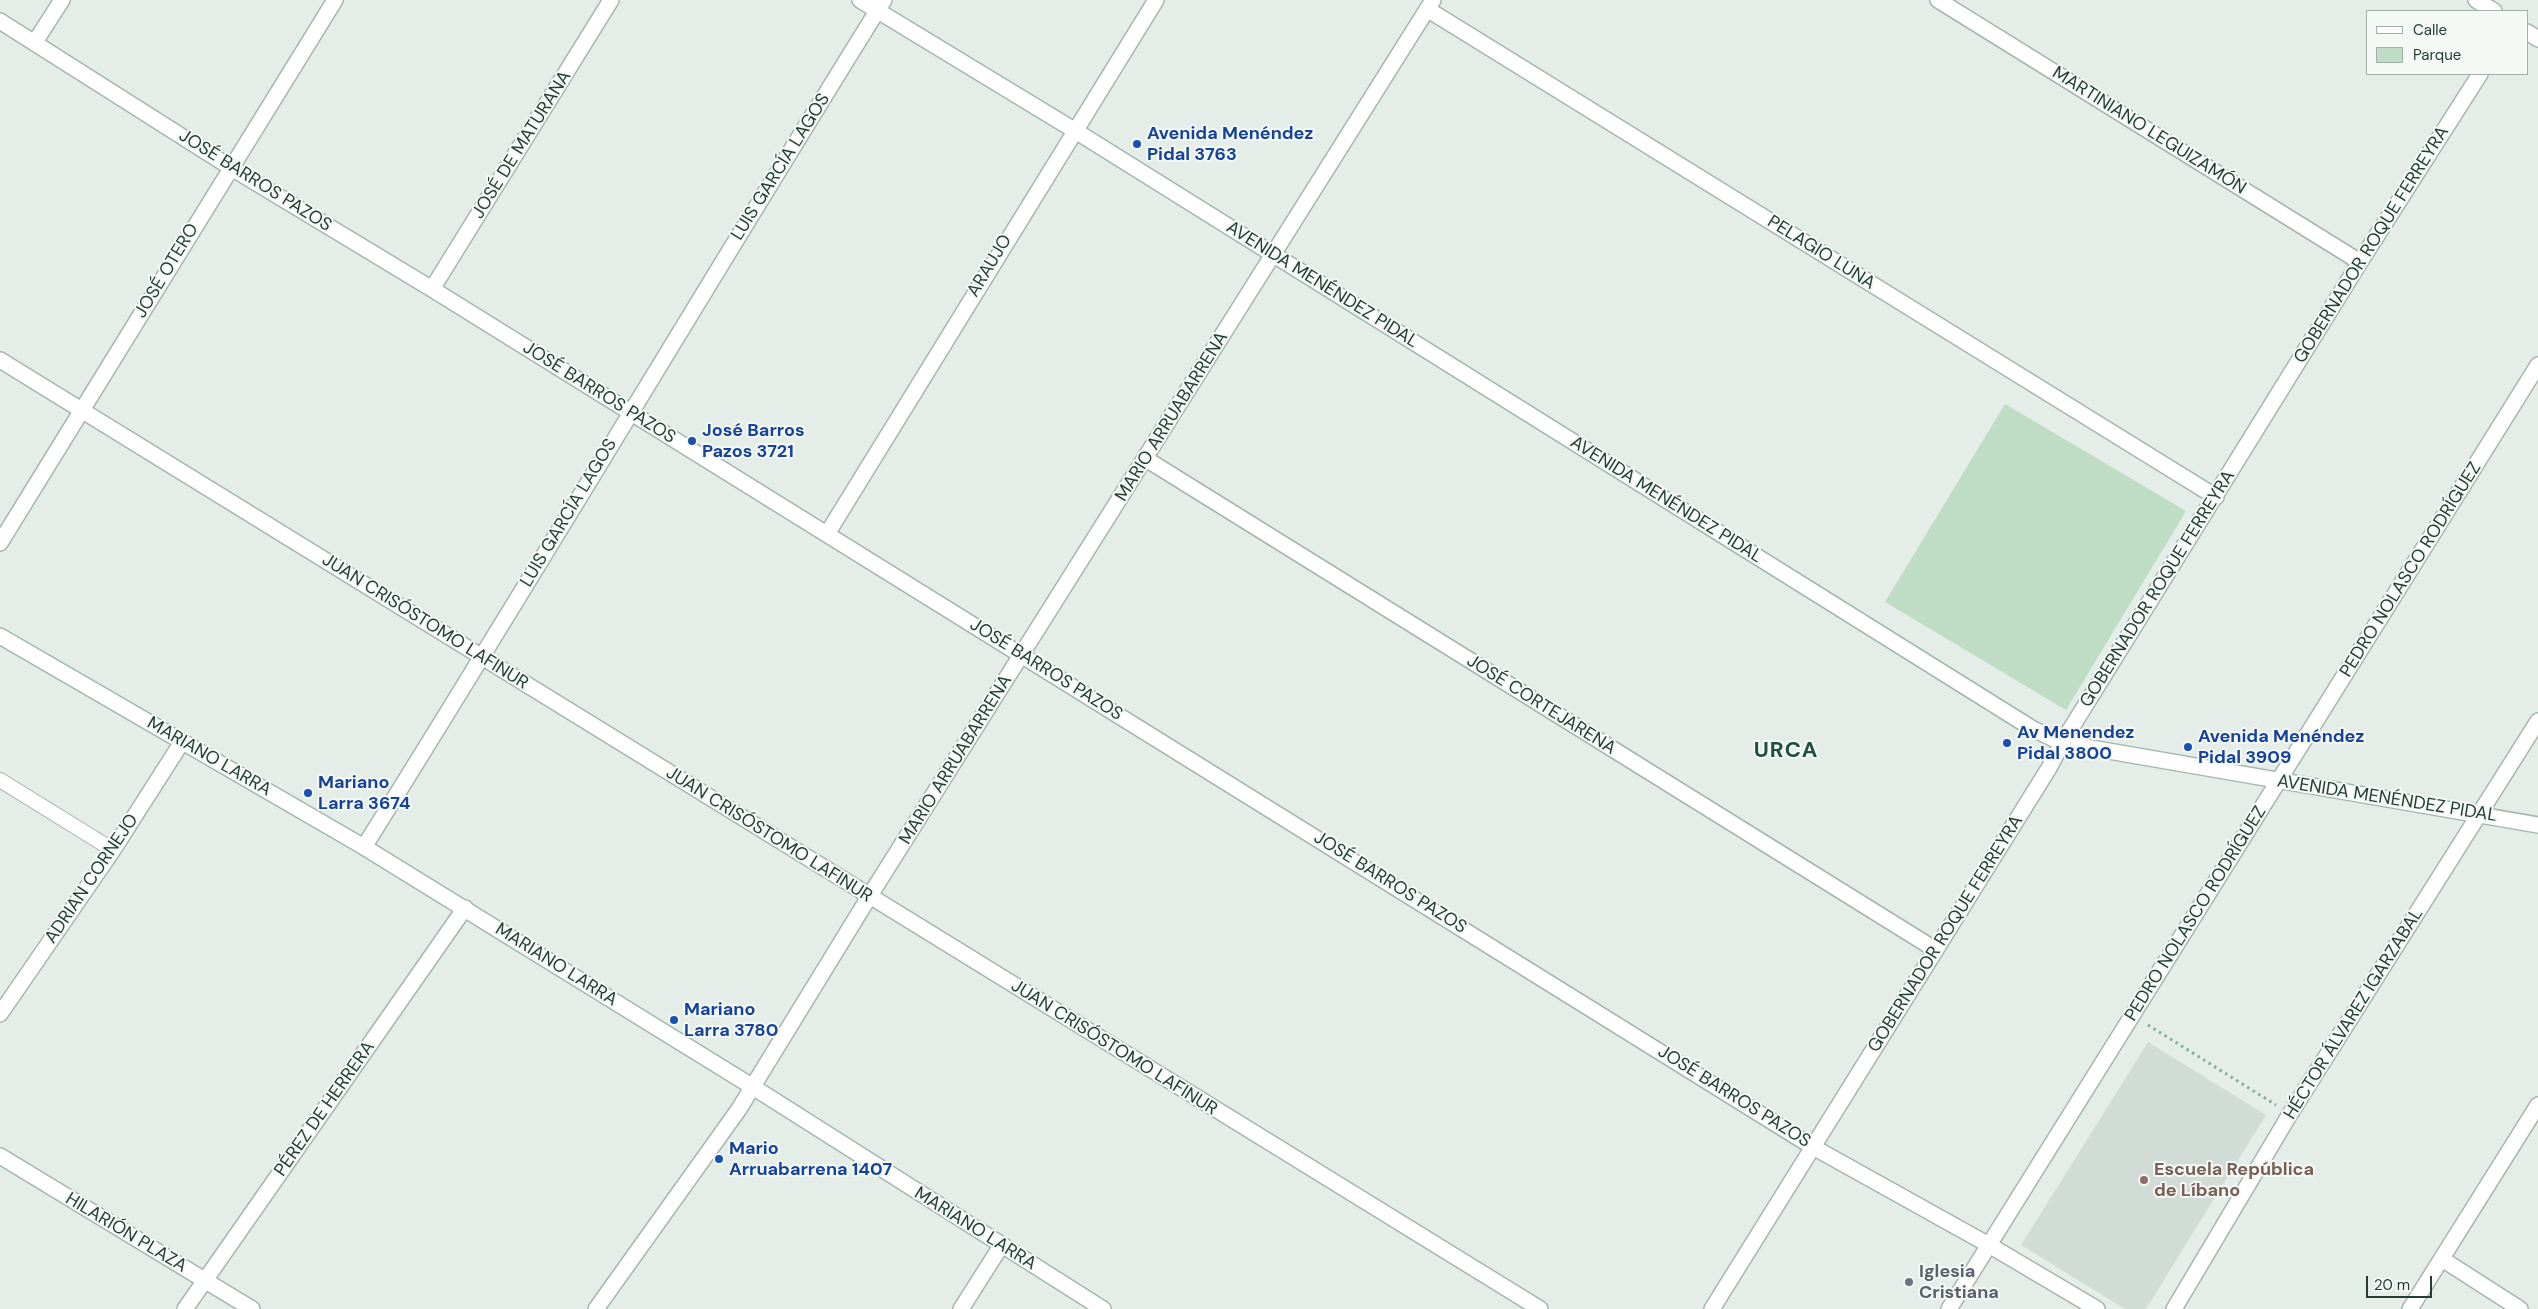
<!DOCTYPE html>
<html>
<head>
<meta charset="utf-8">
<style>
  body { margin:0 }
  #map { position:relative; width:2538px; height:1309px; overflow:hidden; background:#e4ede8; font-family:"DM Sans",sans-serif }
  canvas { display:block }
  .legend { position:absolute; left:2366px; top:10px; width:162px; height:65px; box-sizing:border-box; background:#f4f9f6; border:1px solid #a1aea9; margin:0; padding:6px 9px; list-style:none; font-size:15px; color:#243d35 }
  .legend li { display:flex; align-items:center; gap:10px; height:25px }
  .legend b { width:25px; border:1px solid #a1aea9 }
  .scale { position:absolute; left:2366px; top:1276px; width:66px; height:22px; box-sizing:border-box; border:2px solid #243d35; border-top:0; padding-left:6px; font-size:15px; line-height:18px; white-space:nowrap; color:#243d35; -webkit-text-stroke:4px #f4f9f6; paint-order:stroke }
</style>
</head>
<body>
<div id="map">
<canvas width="2538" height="1309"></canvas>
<ul class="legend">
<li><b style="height:6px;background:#fff"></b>Calle</li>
<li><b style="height:14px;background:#beddc4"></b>Parque</li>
</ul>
<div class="scale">20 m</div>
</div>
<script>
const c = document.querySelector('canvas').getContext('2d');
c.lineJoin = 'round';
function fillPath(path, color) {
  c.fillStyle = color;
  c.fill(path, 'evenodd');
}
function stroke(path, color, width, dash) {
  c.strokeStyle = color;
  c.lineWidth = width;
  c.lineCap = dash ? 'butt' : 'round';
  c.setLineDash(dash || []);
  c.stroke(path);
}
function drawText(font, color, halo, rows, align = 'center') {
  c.font = font + ' "DM Sans",sans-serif';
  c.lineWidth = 4;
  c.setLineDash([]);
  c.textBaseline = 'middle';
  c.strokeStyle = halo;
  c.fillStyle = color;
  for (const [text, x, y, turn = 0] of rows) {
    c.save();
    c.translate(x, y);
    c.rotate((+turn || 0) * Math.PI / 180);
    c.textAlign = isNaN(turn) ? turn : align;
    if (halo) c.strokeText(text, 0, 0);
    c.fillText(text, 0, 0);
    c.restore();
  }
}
fillPath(new Path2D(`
  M 2148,1042 L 2266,1115 L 2146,1309 L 2125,1309 L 2021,1245 Z`), '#d2dcd7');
fillPath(new Path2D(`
  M 2005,404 L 2186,511 L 2066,710 L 1885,602 Z`), '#beddc4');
const service = new Path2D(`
  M 0,780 L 113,850`);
const minor = new Path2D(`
  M 1938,0 L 2360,262
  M 2476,0 L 2494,11
  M 1427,9 L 2216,497
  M 0,21 L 230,167 L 432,289 L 1813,1147 L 1989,1245 L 2097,1309
  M 2527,32 L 2538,39
  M 35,42 L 62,0
  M 432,289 L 611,0
  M 0,360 L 1540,1309
  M 1146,459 L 1936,950
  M 827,534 L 1156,0
  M 0,543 L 335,0
  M 364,847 C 540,566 709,281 884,0
  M 0,1014 L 113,850 L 182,742
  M 0,1156 L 252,1309
  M 2442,1259 L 2520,1309
  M 185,1309 L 465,908
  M 596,1309 L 739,1109 L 869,897 L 1433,0
  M 961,1309 L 1001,1246
  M 1712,1309 L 2049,768 L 2062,743 L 2360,262 L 2480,74
  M 1949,1309 L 2538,365
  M 2174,1309 L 2290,1114 L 2538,721
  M 2410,1309 L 2538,1105`);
const secondary = new Path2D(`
  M 860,0 L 1074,130 L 2033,729 L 2062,743 L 2538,825
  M 0,636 L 364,847 L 753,1087 L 1103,1309`);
stroke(service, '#a7b5af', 16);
stroke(minor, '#a7b5af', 18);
stroke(secondary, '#a2b8af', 18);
stroke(new Path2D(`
  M 2148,1025 L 2276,1105`), '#85afa0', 3, [2.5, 4]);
stroke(service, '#fff', 14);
stroke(minor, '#fff', 15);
stroke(secondary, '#fff', 15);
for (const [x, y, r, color] of [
  [1137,144,5,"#1a4fb4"],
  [692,441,5,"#1a4fb4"],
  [2007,743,5,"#1a4fb4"],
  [2188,747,5,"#1a4fb4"],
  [308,793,5,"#1a4fb4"],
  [674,1020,5,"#1a4fb4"],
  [719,1159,5,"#1a4fb4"],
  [2144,1180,5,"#8d6e63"],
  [1909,1282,5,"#6b7280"]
]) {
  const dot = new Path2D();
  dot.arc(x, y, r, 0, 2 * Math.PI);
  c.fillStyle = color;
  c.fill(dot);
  stroke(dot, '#f4f9f6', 2);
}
drawText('18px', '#243d35', '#f4f9f6', [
  ["MARTINIANO LEGUIZAMÓN",2149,131,32],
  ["JOSÉ DE MATURANA",522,145,-58],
  ["LUIS GARCÍA LAGOS",781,167,-58],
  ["JOSÉ BARROS PAZOS",255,181,32],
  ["GOBERNADOR ROQUE FERREYRA",2372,245,-58],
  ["PELAGIO LUNA",1821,253,32],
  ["ARAUJO",990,266,-59],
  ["JOSÉ OTERO",167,271,-59],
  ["AVENIDA MENÉNDEZ PIDAL",1322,285,32],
  ["JOSÉ BARROS PAZOS",599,393,32],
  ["MARIO ARRUABARRENA",1172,417,-58],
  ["AVENIDA MENÉNDEZ PIDAL",1666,500,32],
  ["LUIS GARCÍA LAGOS",569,513,-59],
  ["PEDRO NOLASCO RODRÍGUEZ",2411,570,-58],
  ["GOBERNADOR ROQUE FERREYRA",2158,589,-58],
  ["JUAN CRISÓSTOMO LAFINUR",425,622,32],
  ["JOSÉ BARROS PAZOS",1046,670,32],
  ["JOSÉ CORTEJARENA",1541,705,32],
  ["MARIANO LARRA",209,757,30],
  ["MARIO ARRUABARRENA",956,760,-58],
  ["AVENIDA MENÉNDEZ PIDAL",2387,799,9],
  ["JUAN CRISÓSTOMO LAFINUR",769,835,32],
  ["ADRIAN CORNEJO",92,879,-56],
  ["JOSÉ BARROS PAZOS",1390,883,32],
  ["PEDRO NOLASCO RODRÍGUEZ",2196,914,-58],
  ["GOBERNADOR ROQUE FERREYRA",1946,934,-58],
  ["MARIANO LARRA",556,965,32],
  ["HÉCTOR ÁLVAREZ IGARZABAL",2354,1014,-58],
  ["JUAN CRISÓSTOMO LAFINUR",1114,1048,32],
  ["JOSÉ BARROS PAZOS",1734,1097,32],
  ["PÉREZ DE HERRERA",325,1109,-55],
  ["MARIANO LARRA",975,1229,32],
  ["HILARIÓN PLAZA",126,1233,31]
]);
drawText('bold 18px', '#164399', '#f4f9f6', [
  ["Avenida Menéndez",1147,134],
  ["Pidal 3763",1147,155],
  ["José Barros",702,431],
  ["Pazos 3721",702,452],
  ["Av Menendez",2017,733],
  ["Pidal 3800",2017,754],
  ["Avenida Menéndez",2198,737],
  ["Pidal 3909",2198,758],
  ["Mariano",318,783],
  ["Larra 3674",318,804],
  ["Mariano",684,1010],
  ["Larra 3780",684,1031],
  ["Mario",729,1149],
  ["Arruabarrena 1407",729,1170]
], 'left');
drawText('bold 18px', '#785e54', '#f4f9f6', [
  ["Escuela República",2154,1170],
  ["de Líbano",2154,1191]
], 'left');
drawText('bold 18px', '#5b616d', '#f4f9f6', [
  ["Iglesia",1919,1272],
  ["Cristiana",1919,1293]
], 'left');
c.letterSpacing = '1px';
drawText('bold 22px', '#204f41', '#f4f9f6', [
  ["URCA",1786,751]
]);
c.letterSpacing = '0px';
</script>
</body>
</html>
